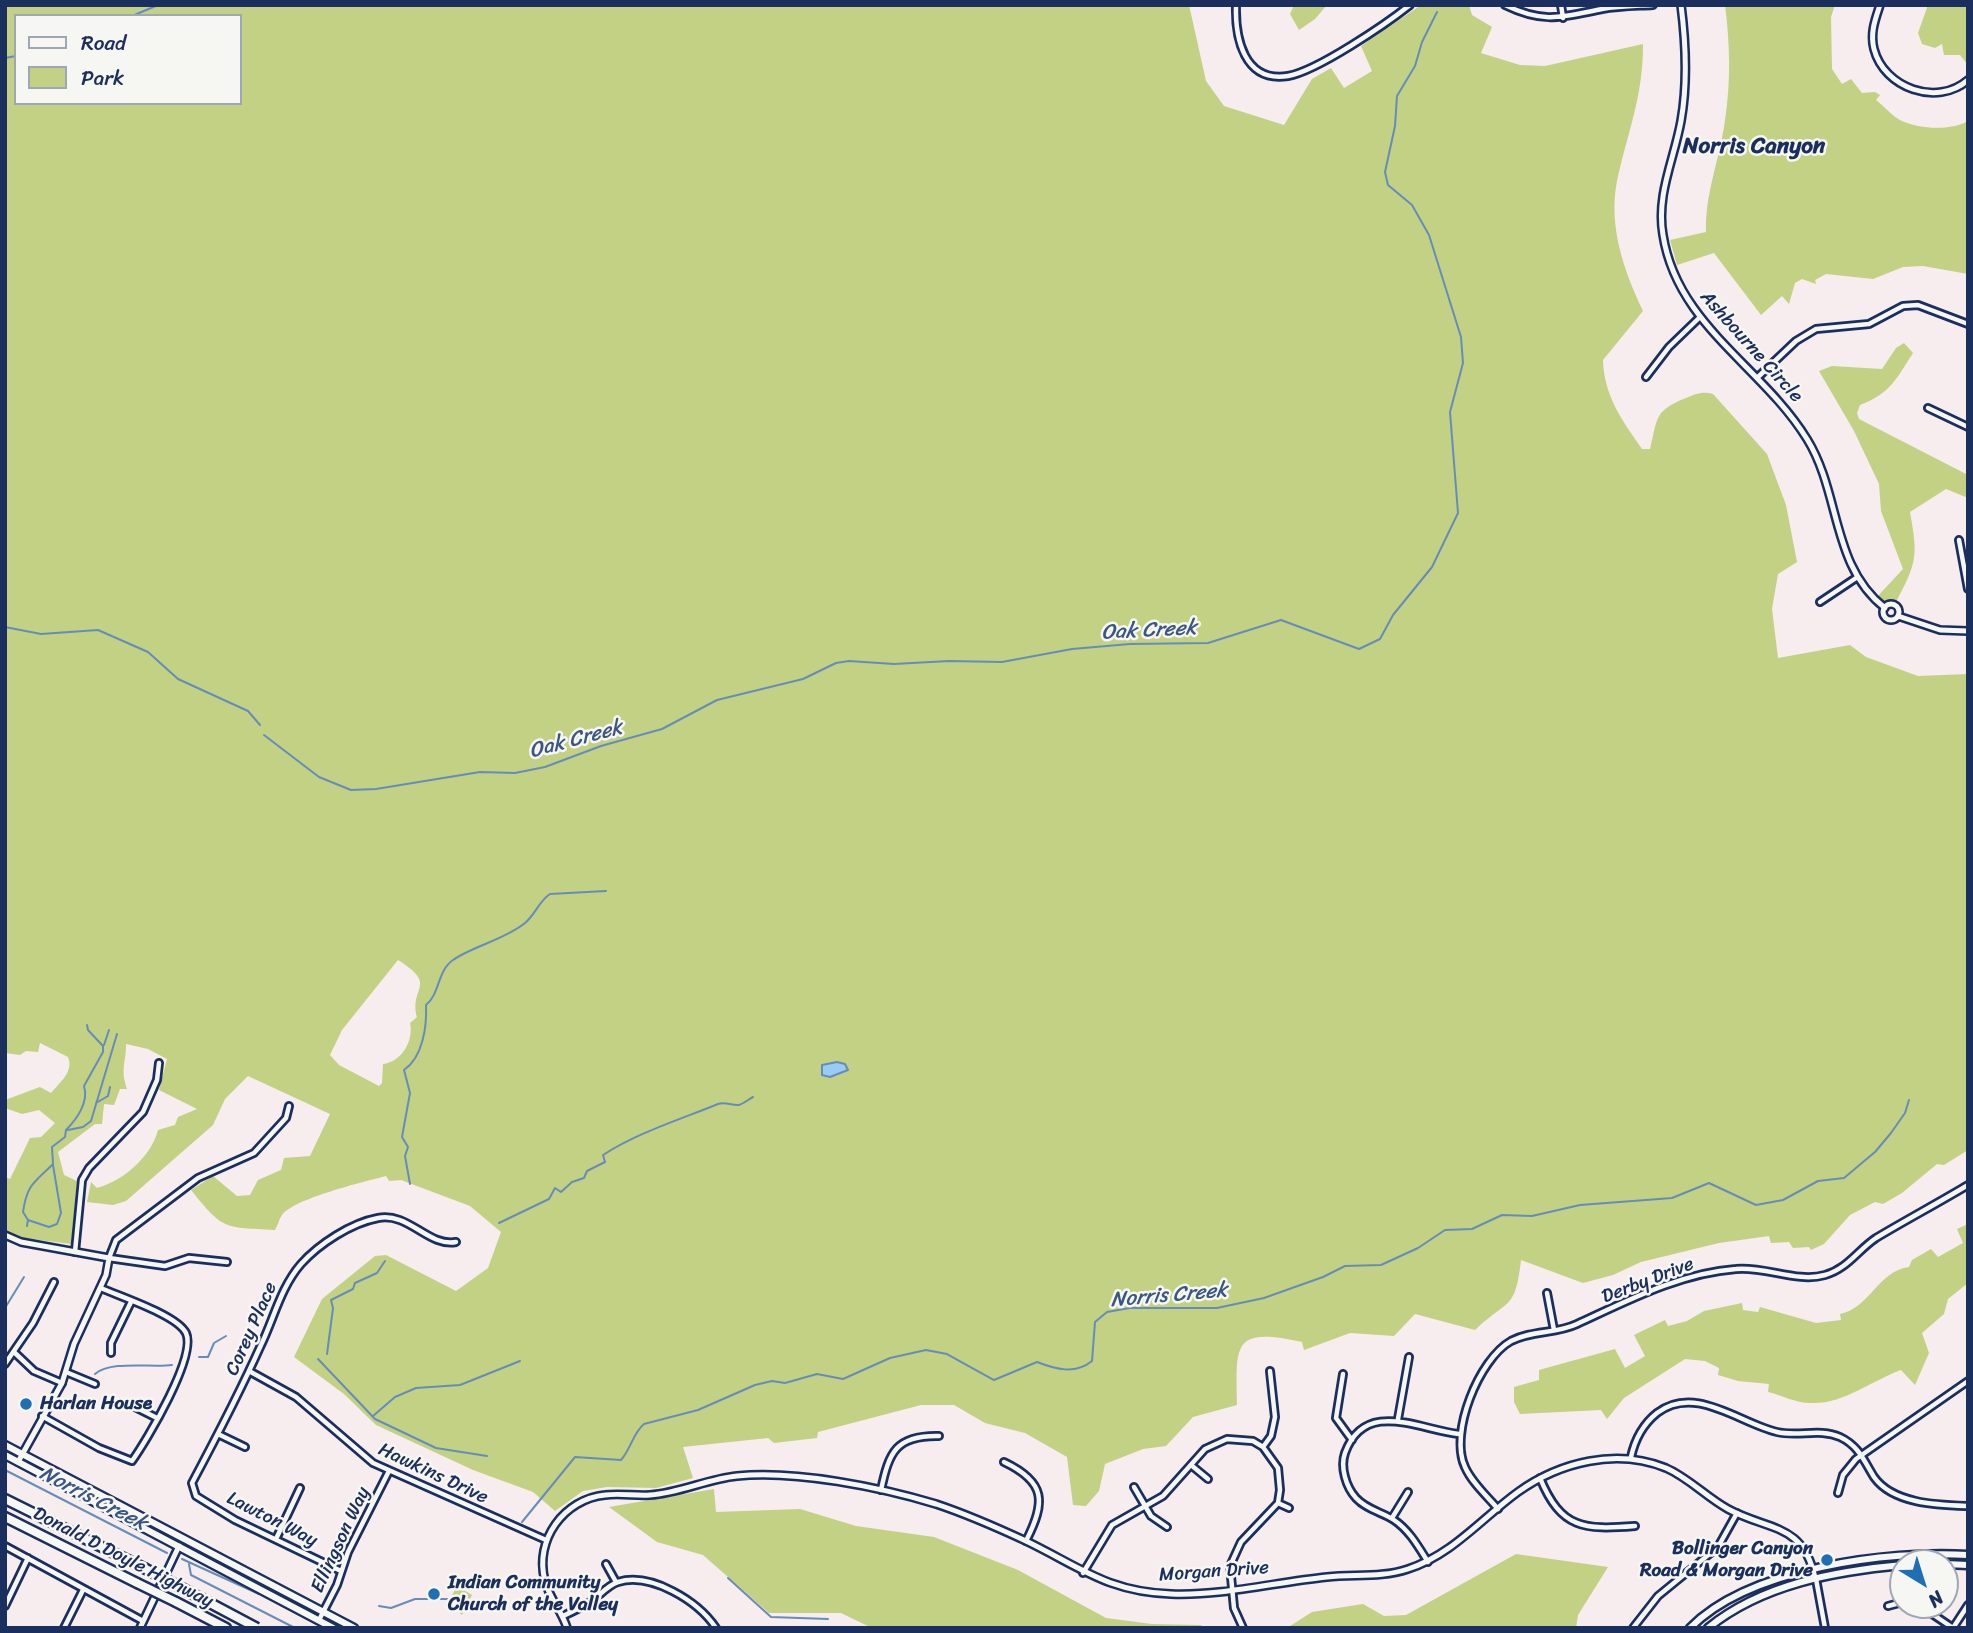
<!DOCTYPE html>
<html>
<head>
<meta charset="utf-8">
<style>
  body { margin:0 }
  #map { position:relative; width:1973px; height:1633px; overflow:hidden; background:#f7ecee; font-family:Sriracha,sans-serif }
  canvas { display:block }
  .frame { position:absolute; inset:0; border:7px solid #1b2f5e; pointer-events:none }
  .legend { position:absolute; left:14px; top:14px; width:228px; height:91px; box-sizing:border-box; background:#f6f6f2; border:2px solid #9ea6b7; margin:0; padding:9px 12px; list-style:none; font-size:21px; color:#1b2f5e }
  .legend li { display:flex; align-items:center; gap:14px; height:35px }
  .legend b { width:35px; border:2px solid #9ea6b7 }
  .north { position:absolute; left:1889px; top:1549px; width:70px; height:70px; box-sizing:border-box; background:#f6f6f2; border:2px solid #9ea6b7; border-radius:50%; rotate:142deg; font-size:19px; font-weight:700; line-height:28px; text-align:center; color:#1b2f5e }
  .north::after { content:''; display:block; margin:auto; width:24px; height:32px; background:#1f6fb2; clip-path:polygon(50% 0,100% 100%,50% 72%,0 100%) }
</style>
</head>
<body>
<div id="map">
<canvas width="1973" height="1633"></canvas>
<div class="frame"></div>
<ul class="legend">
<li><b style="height:9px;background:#f6f6f2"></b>Road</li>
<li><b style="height:19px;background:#c3d185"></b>Park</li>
</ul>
<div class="north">N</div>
</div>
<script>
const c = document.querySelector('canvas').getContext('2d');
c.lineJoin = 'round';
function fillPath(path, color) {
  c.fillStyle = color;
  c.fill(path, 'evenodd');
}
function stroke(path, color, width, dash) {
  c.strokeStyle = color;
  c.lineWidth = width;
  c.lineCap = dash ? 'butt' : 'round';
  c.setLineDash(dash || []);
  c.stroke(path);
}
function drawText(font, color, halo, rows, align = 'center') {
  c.font = font + ' Sriracha,sans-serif';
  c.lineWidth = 5;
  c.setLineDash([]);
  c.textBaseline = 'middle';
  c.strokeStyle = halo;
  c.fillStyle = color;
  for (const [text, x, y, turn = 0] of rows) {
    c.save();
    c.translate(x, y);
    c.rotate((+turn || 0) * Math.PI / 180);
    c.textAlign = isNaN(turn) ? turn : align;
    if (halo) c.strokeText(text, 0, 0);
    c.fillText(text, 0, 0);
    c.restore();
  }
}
fillPath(new Path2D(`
  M 5,5 L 1189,5 L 1206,81 L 1224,106 L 1284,125 L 1312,79 L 1331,68 L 1344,88 L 1372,71 L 1361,46 L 1421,5 L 1469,5 L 1472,15 L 1492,27 L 1481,53 L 1520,65 L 1545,66 L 1643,44 C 1643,98 1628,130 1617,181 C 1608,226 1624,271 1643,311 L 1603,360 C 1604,396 1622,420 1642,449 L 1650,449 C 1658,417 1654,411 1686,398 C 1696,394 1702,391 1713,394 L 1767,454 L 1786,505 L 1797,562 L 1778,574 L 1772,609 L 1778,658 L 1850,645 L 1866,657 L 1918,676 L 1968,674 L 1968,1150 L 1944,1165 L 1937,1164 L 1902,1193 L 1883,1204 L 1875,1202 L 1850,1215 L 1824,1244 L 1811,1250 L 1809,1247 L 1793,1248 L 1789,1242 L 1771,1243 L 1769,1236 L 1719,1243 L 1641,1262 L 1613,1275 L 1583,1283 L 1521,1260 C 1515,1311 1509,1298 1475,1330 L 1415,1314 L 1394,1336 L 1350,1333 L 1304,1350 L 1302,1342 C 1232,1327 1236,1344 1237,1405 L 1193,1417 L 1166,1446 L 1143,1449 L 1105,1464 L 1099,1491 L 1086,1506 L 1073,1505 L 1067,1457 L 1025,1433 L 985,1423 L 954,1405 L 921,1405 L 818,1432 L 817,1438 L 774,1443 L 768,1438 L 683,1447 L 693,1478 L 656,1488 L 607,1487 L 583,1491 L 555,1511 L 533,1492 L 473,1470 L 376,1425 L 344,1394 L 294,1357 L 322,1299 L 375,1256 L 386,1255 L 456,1291 L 488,1268 L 501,1232 L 470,1206 L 401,1180 L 389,1181 L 386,1176 C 364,1182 295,1198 282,1215 C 279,1219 278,1225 275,1230 C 224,1227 224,1231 191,1190 L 213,1176 L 237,1196 L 250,1195 L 258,1180 L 281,1170 L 284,1158 L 310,1156 L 330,1114 L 248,1076 L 225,1099 L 213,1125 L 126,1201 L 113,1205 L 87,1202 L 91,1182 L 97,1188 C 123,1181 151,1157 158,1130 L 175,1125 L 178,1117 L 197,1109 L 159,1090 L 167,1059 L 148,1049 L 126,1044 C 126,1065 120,1067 127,1089 L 120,1089 L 114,1105 L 104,1104 L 102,1124 L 95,1124 L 58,1152 L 64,1175 L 77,1181 L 71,1244 L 23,1238 L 5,1231 L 5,1177 L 10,1179 L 30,1138 L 41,1137 L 55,1123 L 39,1110 L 22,1114 L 5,1108 L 5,1100 L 40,1087 L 51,1093 C 60,1082 74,1072 68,1057 L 40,1043 L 38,1052 L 26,1051 L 20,1055 L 5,1053 ZM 16,16 L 240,16 L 240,103 L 16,103 ZM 398,960 C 439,986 409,986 417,1017 L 410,1023 C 414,1040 402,1062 383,1064 L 382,1083 L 379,1086 L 339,1065 L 330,1055 L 342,1030 Z
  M 1294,5 L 1327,5 L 1315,19 L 1299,30 L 1290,14 Z
  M 1725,5 L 1835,5 L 1831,17 L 1832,69 L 1842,84 L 1851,79 L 1862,93 L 1875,92 L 1880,95 L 1876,100 C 1884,106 1893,117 1902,121 C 1919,129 1951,131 1968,121 L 1968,274 L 1923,266 L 1903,267 L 1873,279 L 1826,274 L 1815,280 L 1816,284 L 1802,279 L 1795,283 L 1789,304 L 1782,296 L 1761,315 L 1714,253 L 1677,265 L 1670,240 L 1706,232 C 1705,192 1720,159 1725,120 C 1731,81 1730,44 1725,5 Z
  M 1928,5 L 1968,5 L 1968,65 L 1960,55 L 1944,55 L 1942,44 L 1935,48 L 1922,44 L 1918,33 Z
  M 1904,343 L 1913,353 C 1896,379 1891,393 1860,405 L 1857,413 L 1859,419 L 1968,475 L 1968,498 L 1946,489 L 1910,512 C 1918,557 1917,562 1896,602 L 1884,602 L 1877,597 L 1903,569 L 1881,511 L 1879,484 L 1854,431 L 1819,371 L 1832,366 L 1882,369 L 1896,348 Z
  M 1968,1224 L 1968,1283 L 1948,1299 L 1944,1314 L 1922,1333 L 1929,1353 L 1915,1385 L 1901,1370 C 1871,1381 1842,1405 1810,1403 C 1796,1403 1781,1395 1768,1392 L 1769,1384 L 1738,1381 L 1718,1375 L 1719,1368 L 1705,1361 L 1685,1359 L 1624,1398 L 1607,1419 L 1601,1410 L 1520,1414 L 1514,1402 L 1514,1387 L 1539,1380 L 1539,1370 L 1615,1349 L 1625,1368 L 1645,1356 L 1634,1335 L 1665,1320 L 1668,1326 L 1687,1321 L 1704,1311 L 1742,1303 L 1743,1310 L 1758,1312 L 1760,1307 L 1816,1323 L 1841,1320 L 1840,1314 C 1870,1308 1878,1271 1909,1267 L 1912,1260 L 1931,1249 L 1938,1257 L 1963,1243 L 1957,1229 Z
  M 714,1489 L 716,1512 L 800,1509 L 856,1526 L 934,1537 L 1018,1570 L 1106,1618 L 1152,1624 L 1201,1625 L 1203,1628 L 872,1628 L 841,1613 L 769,1613 L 703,1555 L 657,1542 L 609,1507 Z
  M 1516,1554 L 1608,1567 L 1578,1615 L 1576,1628 L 1287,1628 L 1312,1612 L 1363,1604 L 1384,1616 L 1406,1615 Z
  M 457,1586 L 472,1595 L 462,1615 L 448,1603 Z`), '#c3d185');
const water = new Path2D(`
  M 837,1062 L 845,1064 L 848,1070 L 830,1077 L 822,1075 L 822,1065 Z`);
fillPath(water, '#98cbf5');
stroke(water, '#668db9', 2);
stroke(new Path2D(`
  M 132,16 L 158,5
  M 5,58 L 16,56
  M 5,627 L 41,634 L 98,630 L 148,652 L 178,679 L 248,711 L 260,725
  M 264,735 L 319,777 L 351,790 L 376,789 L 480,772 L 515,773 L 545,767 L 601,746 L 662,729 L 717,700 L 803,679 L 836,663 L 849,661 L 894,664 L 949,661 L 1002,662 L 1072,649 L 1130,644 L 1208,643 L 1281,620 L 1359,649 L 1380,639 L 1393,615 L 1432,567 L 1458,513 L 1450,412 L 1463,363 L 1461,337 L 1429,235 L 1412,205 L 1388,185 L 1385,172 L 1395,126 L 1397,96 L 1415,66 L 1422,42 L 1437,12
  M 104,1045 L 109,1030
  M 96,1103 L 108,1096 L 110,1087
  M 68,1130 L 83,1127 L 91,1121 L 117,1034
  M 410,1184 L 405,1156 L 408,1147 L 402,1137 L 410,1093 L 404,1070 C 423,1057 427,1026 426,1005 C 440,994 437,971 453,960 C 471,947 506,939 525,923 C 535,915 539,901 550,894 L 606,891
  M 28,1220 L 49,1227 L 57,1224 L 61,1213 L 53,1165
  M 499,1223 L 549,1199 L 555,1188 L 561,1192 L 572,1182 L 584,1178 L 587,1171 L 605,1162 L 603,1155 C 639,1132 679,1120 718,1104 C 725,1101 732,1106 739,1105 C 743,1104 749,1099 753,1097
  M 27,1226 L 28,1220 L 23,1212 C 27,1184 34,1183 53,1164 L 52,1147 L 65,1137 L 66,1130 C 77,1119 89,1102 84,1086 L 103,1052 L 103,1046 L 88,1030 L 87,1025
  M 5,1308 L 24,1277
  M 327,1354 L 333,1308 L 331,1300 L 353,1289 L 355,1283 L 377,1273 L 385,1261
  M 199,1357 L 208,1357 L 214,1343 L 226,1336
  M 318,1359 L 375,1419 L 436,1448 L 487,1456
  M 95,1374 C 111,1360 152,1368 172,1365
  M 373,1416 L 395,1397 L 416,1388 L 460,1385 L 520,1361
  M 5,1470 L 167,1553
  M 522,1522 L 575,1457 L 621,1460 C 631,1449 633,1433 644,1424 L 698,1410 L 755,1385 L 772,1381 L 785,1383 L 817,1374 L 843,1379 L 890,1358 L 926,1350 L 947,1354 L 994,1380 L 1037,1362 C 1055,1369 1075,1375 1092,1361 L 1095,1322 L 1107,1312 L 1130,1308 L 1217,1308 L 1264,1298 L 1323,1277 L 1345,1266 L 1381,1265 L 1418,1248 L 1445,1230 L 1472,1229 L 1502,1215 L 1532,1216 L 1580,1205 L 1672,1198 L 1709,1183 L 1756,1205 L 1783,1200 L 1818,1181 L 1844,1178 L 1875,1152 L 1891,1133 L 1905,1113 L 1909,1100
  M 182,1559 L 259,1594
  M 189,1564 L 191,1575 L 295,1628
  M 728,1578 L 771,1617 L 828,1619
  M 379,1606 L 391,1608 L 415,1599 L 449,1599`), '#668db9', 2);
const minor = new Path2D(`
  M 1236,5 C 1235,38 1244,83 1288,76 C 1317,71 1386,24 1410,5
  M 1505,5 C 1544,24 1562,17 1602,9 C 1619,6 1636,6 1653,5
  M 1561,5 L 1563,18
  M 1646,377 L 1669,347 L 1699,318
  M 1758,377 L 1796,341 L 1816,329 L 1869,324 L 1903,306 L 1918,305 L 1968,324
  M 1928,408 L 1968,427
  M 1959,540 L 1968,589
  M 1820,602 L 1856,578
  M 75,1252 L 82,1180 L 89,1168 L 143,1112 L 157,1080 L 159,1063
  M 227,1262 L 189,1258 L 165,1266 L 109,1258 L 116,1240 L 198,1178 L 254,1153 L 286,1118 L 289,1106
  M 1547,1293 L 1554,1330
  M 15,1353 L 34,1371 L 62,1383
  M 111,1353 L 111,1343 L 131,1302
  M 5,1364 L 33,1323 L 54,1282
  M 249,1371 L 296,1397 L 373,1463 L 546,1540
  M 66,1372 L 95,1384
  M 1343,1374 L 1336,1418 L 1352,1440
  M 129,1404 L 157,1418
  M 42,1416 L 99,1448 L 132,1461 C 147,1440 197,1356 186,1333 C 177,1315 121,1297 101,1288
  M 1398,1419 L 1409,1357
  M 218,1434 L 245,1447
  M 1263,1447 L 1271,1436 L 1275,1417 L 1270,1371
  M 1631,1457 C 1635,1439 1642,1425 1657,1413 C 1695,1384 1739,1423 1777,1432 C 1798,1437 1820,1428 1840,1437 C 1859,1446 1864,1461 1874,1477 C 1893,1504 1938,1505 1968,1506
  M 1004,1462 C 1046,1482 1046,1502 1026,1541
  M 1191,1465 L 1208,1479
  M 1540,1478 C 1561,1529 1584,1530 1635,1526
  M 1134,1487 L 1151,1516 L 1167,1527
  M 881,1490 C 889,1452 896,1435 939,1436
  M 1838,1493 L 1843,1475 L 1856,1459 L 1968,1381
  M 1278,1503 L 1289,1508
  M 1498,1509 C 1487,1496 1472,1483 1465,1467 C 1449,1433 1479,1359 1511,1341 C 1532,1330 1556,1334 1577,1324 C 1627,1301 1680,1273 1736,1269 C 1765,1266 1797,1283 1825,1275 C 1847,1269 1858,1250 1876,1238 C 1906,1220 1938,1203 1968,1185
  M 1392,1518 L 1408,1492
  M 276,1539 L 300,1488
  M 5,1546 L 143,1621
  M 1428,1562 C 1418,1546 1409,1530 1394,1520 C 1382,1512 1367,1510 1356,1498 C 1346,1487 1340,1467 1345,1453 C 1365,1398 1420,1430 1459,1434
  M 606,1564 L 616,1582
  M 341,1571 L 235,1520 L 196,1496 L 192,1483 C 216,1438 240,1392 261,1345 C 274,1318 281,1287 301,1264 C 319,1244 351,1223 378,1218 C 409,1212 428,1247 456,1242
  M 1083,1573 L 1112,1525 L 1163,1496 L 1205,1449 L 1227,1439 L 1253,1441 L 1263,1447 L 1278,1468 L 1280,1490 L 1278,1503 L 1241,1542 L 1230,1566 L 1234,1608 L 1243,1628
  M 1816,1579 L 1825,1628
  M 1919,1605 L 1953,1628 L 1968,1605
  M 5,1606 L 28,1558
  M 1888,1606 L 1903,1602
  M 563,1616 C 573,1611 583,1607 592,1601 C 600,1595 608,1585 618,1582 C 651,1572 698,1601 716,1628
  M 319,1620 L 337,1585 L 348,1552 L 389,1471
  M 64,1628 L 83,1590
  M 1633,1628 L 1658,1596 L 1718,1547 L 1737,1513`);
const tertiary = new Path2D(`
  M 1681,5 C 1686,44 1688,82 1681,121 C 1674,160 1656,195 1663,235 C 1677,325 1762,366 1807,439 C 1841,494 1831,566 1885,608
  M 1880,5 C 1875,20 1870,33 1874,49 C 1884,88 1937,107 1968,80
  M1883 612a8 8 0 1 1 16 0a8 8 0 1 1-16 0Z
  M 1898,616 L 1940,630 L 1968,631
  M 5,1235 L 21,1242 L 109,1258 L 106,1275 L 74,1344 L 62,1383 L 18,1462
  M 140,1628 L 179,1546
  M 567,1628 C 562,1611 549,1598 545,1581 C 534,1540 564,1499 605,1495 C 620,1493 635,1496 650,1495 C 680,1493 707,1479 737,1476 C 795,1470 880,1487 936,1504 C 966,1514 998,1528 1026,1541 C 1080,1567 1108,1592 1171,1594 C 1223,1596 1276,1582 1327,1577 C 1355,1574 1381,1578 1408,1569 C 1452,1555 1482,1518 1518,1492 C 1560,1462 1616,1448 1666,1468 C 1689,1478 1706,1497 1728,1509 C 1768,1531 1803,1522 1815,1578`);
const secondary = new Path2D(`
  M 5,1445 L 354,1628
  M 5,1455 L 333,1628
  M 1945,1564 L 1968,1565
  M 1690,1628 C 1749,1568 1888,1550 1968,1555
  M 1708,1628 C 1762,1584 1836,1571 1903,1565`);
const motorway = new Path2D(`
  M 5,1499 L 144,1568
  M 5,1517 L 137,1583
  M 176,1602 L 226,1628`);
stroke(minor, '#1b2f5e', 10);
stroke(tertiary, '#1b2f5e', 10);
stroke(secondary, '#1b2f5e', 11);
stroke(motorway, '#1b2f5e', 13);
stroke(minor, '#f6f6f2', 4.5);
stroke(tertiary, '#f6f6f2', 5);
stroke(secondary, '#f6f6f2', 6);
stroke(motorway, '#f6f6f2', 8);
const motorwayBridge = new Path2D(`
  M 144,1568 L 257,1628
  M 137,1583 L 176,1602`);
stroke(motorwayBridge, '#1b2f5e', 13, []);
stroke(motorwayBridge, '#f6f6f2', 8);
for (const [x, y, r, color] of [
  [26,1404,7,"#1f6fb2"],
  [1827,1560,7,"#1f6fb2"],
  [434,1594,7,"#1f6fb2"]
]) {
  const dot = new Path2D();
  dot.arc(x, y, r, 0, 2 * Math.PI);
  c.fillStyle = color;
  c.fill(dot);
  stroke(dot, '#f6f6f2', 2.5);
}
drawText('19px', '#1b2f5e', '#f6f6f2', [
  ["Ashbourne Circle",1751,347,48],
  ["Derby Drive",1648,1281,-21],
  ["Corey Place",252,1329,-66],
  ["Hawkins Drive",433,1474,25],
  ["Lawton Way",272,1520,27],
  ["Ellingson Way",341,1540,-65],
  ["Donald D Doyle Highway",123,1558,27],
  ["Morgan Drive",1214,1572,-4]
]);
drawText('bold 19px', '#1b2f5e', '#f6f6f2', [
  ["Harlan House",40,1404],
  ["Bollinger Canyon",1813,1549,"right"],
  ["Road & Morgan Drive",1813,1571,"right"],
  ["Indian Community",448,1583],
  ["Church of the Valley",448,1605]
], 'left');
drawText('italic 21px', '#3a5684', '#f6f6f2', [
  ["Oak Creek",1149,631,-3],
  ["Oak Creek",576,740,-15],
  ["Norris Creek",1169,1296,-5],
  ["Norris Creek",93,1499,27]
]);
drawText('bold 23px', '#1b2f5e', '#f6f6f2', [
  ["Norris Canyon",1754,147]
]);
</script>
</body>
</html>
